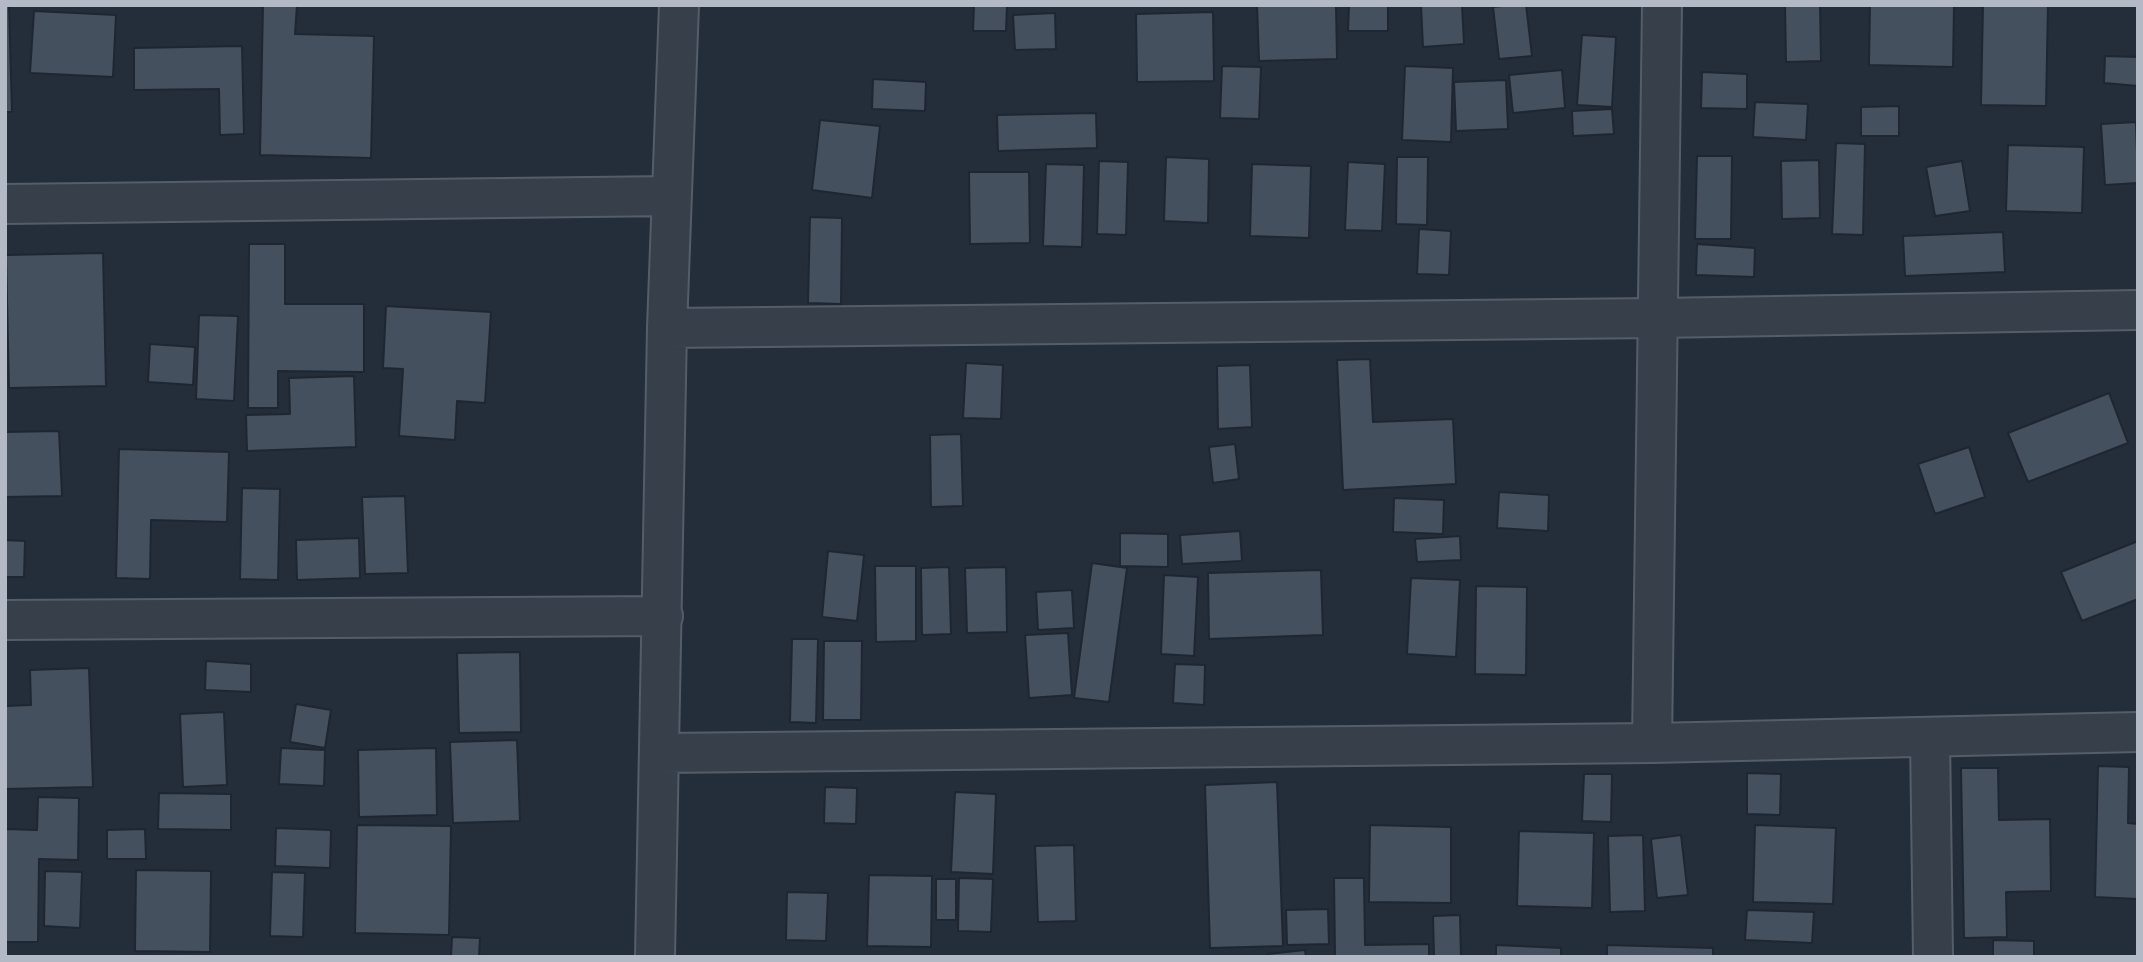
<!DOCTYPE html>
<html>
<head>
<meta charset="utf-8">
<style>
  body { margin:0 }
  #map { position:relative; width:2143px; height:962px; overflow:hidden; background:#242d3a; font-family:Lato,sans-serif }
  canvas { display:block }
  .frame { position:absolute; inset:0; border:7px solid #b3bac6; pointer-events:none }
</style>
</head>
<body>
<div id="map">
<canvas width="2143" height="962"></canvas>
<div class="frame"></div>
</div>
<script>
const c = document.querySelector('canvas').getContext('2d');
c.lineJoin = 'round';
function fillPath(path, color) {
  c.fillStyle = color;
  c.fill(path, 'evenodd');
}
function stroke(path, color, width, dash) {
  c.strokeStyle = color;
  c.lineWidth = width;
  c.lineCap = dash ? 'butt' : 'round';
  c.setLineDash(dash || []);
  c.stroke(path);
}
const building = new Path2D(`
  M 5,5 L 9,5 L 12,112 L 5,112 Z
  M 263,5 L 297,5 L 295,34 L 374,36 L 371,158 L 260,155 Z
  M 974,5 L 1007,5 L 1006,31 L 973,31 Z
  M 1257,5 L 1336,5 L 1337,59 L 1259,61 Z
  M 1349,5 L 1388,5 L 1388,31 L 1348,31 Z
  M 1421,5 L 1462,5 L 1464,44 L 1423,47 Z
  M 1511,5 L 1526,5 L 1532,56 L 1499,59 L 1493,7 Z
  M 1785,5 L 1820,5 L 1821,61 L 1786,62 Z
  M 1870,5 L 1954,5 L 1953,67 L 1869,65 Z
  M 1983,5 L 2048,5 L 2046,106 L 1981,105 Z
  M 34,11 L 116,15 L 113,77 L 30,73 Z
  M 1213,12 L 1214,81 L 1137,82 L 1136,14 Z
  M 1055,13 L 1056,49 L 1015,50 L 1013,15 Z
  M 1582,35 L 1616,37 L 1612,107 L 1577,105 Z
  M 242,46 L 244,134 L 220,135 L 219,89 L 134,90 L 134,48 Z
  M 2105,56 L 2138,57 L 2138,86 L 2104,83 Z
  M 1222,66 L 1261,67 L 1259,119 L 1220,118 Z
  M 1405,66 L 1453,68 L 1451,142 L 1402,140 Z
  M 1562,70 L 1565,108 L 1513,113 L 1509,75 Z
  M 1702,72 L 1747,74 L 1747,109 L 1701,108 Z
  M 873,79 L 926,82 L 925,111 L 872,109 Z
  M 1506,80 L 1508,129 L 1456,131 L 1454,82 Z
  M 1755,102 L 1808,104 L 1806,140 L 1753,137 Z
  M 1899,106 L 1899,136 L 1861,136 L 1861,107 Z
  M 1612,109 L 1614,134 L 1573,136 L 1572,111 Z
  M 1096,113 L 1097,148 L 998,151 L 997,115 Z
  M 820,120 L 880,126 L 872,198 L 812,190 Z
  M 2136,122 L 2138,183 L 2105,185 L 2101,124 Z
  M 1836,143 L 1865,144 L 1863,235 L 1832,234 Z
  M 2008,145 L 2084,147 L 2082,213 L 2006,211 Z
  M 1697,156 L 1732,156 L 1731,239 L 1695,239 Z
  M 1166,157 L 1209,159 L 1208,223 L 1164,221 Z
  M 1397,157 L 1428,157 L 1427,225 L 1396,224 Z
  M 1819,160 L 1820,218 L 1782,219 L 1781,161 Z
  M 1099,161 L 1128,162 L 1126,235 L 1097,234 Z
  M 1962,161 L 1970,211 L 1935,216 L 1926,167 Z
  M 1348,162 L 1385,164 L 1382,231 L 1345,230 Z
  M 1046,164 L 1084,165 L 1082,247 L 1043,246 Z
  M 1252,164 L 1311,166 L 1309,238 L 1250,236 Z
  M 969,172 L 1029,172 L 1030,243 L 970,244 Z
  M 810,217 L 842,218 L 841,304 L 808,303 Z
  M 1419,229 L 1451,231 L 1449,275 L 1417,274 Z
  M 2003,232 L 2005,272 L 1905,276 L 1903,236 Z
  M 249,244 L 285,244 L 285,304 L 364,304 L 364,372 L 278,371 L 278,408 L 248,408 Z
  M 1697,244 L 1755,248 L 1754,277 L 1696,275 Z
  M 103,253 L 106,386 L 9,388 L 6,255 Z
  M 386,306 L 491,312 L 485,403 L 457,401 L 455,440 L 399,436 L 403,369 L 383,368 Z
  M 199,315 L 238,316 L 234,401 L 196,399 Z
  M 150,344 L 195,347 L 193,385 L 148,382 Z
  M 1370,359 L 1373,422 L 1453,419 L 1456,484 L 1343,490 L 1337,360 Z
  M 966,363 L 1003,365 L 1001,419 L 963,418 Z
  M 1250,365 L 1252,427 L 1218,429 L 1217,366 Z
  M 354,376 L 356,447 L 247,451 L 246,415 L 290,414 L 289,378 Z
  M 2109,393 L 2128,443 L 2028,482 L 2008,433 Z
  M 59,431 L 62,496 L 5,497 L 5,432 Z
  M 961,434 L 963,506 L 931,507 L 930,435 Z
  M 1235,444 L 1239,479 L 1213,483 L 1209,447 Z
  M 1969,447 L 1985,497 L 1935,514 L 1918,464 Z
  M 119,449 L 229,452 L 227,522 L 151,520 L 150,579 L 116,578 Z
  M 242,488 L 280,489 L 278,580 L 240,579 Z
  M 1499,492 L 1549,495 L 1548,531 L 1497,528 Z
  M 405,496 L 408,573 L 365,574 L 362,497 Z
  M 1394,498 L 1444,500 L 1443,534 L 1393,532 Z
  M 1240,531 L 1242,561 L 1182,564 L 1180,535 Z
  M 1120,533 L 1168,534 L 1168,567 L 1120,566 Z
  M 1460,536 L 1461,560 L 1417,562 L 1415,539 Z
  M 359,538 L 360,578 L 297,580 L 296,540 Z
  M 5,540 L 25,541 L 24,577 L 5,577 Z
  M 2138,541 L 2138,599 L 2082,621 L 2061,572 Z
  M 828,551 L 864,555 L 857,621 L 822,617 Z
  M 1092,563 L 1127,568 L 1109,702 L 1074,698 Z
  M 875,566 L 916,566 L 916,641 L 876,642 Z
  M 949,567 L 951,634 L 922,635 L 921,568 Z
  M 1006,567 L 1007,632 L 967,633 L 965,568 Z
  M 1321,570 L 1323,635 L 1209,639 L 1208,573 Z
  M 1164,575 L 1198,577 L 1194,656 L 1161,654 Z
  M 1411,578 L 1460,580 L 1456,657 L 1407,654 Z
  M 1476,586 L 1527,587 L 1526,675 L 1475,674 Z
  M 1072,590 L 1074,628 L 1038,630 L 1036,592 Z
  M 1068,633 L 1072,695 L 1029,698 L 1025,635 Z
  M 792,639 L 818,639 L 816,723 L 790,722 Z
  M 824,641 L 862,641 L 861,720 L 823,720 Z
  M 520,652 L 521,732 L 459,733 L 457,653 Z
  M 206,661 L 251,664 L 251,692 L 205,690 Z
  M 1175,664 L 1205,665 L 1204,705 L 1173,703 Z
  M 89,668 L 93,787 L 5,789 L 5,706 L 31,705 L 30,670 Z
  M 296,704 L 331,710 L 325,748 L 290,742 Z
  M 224,712 L 227,785 L 183,787 L 180,714 Z
  M 517,740 L 520,821 L 453,823 L 450,742 Z
  M 281,748 L 325,750 L 324,786 L 279,784 Z
  M 436,748 L 437,815 L 359,817 L 358,750 Z
  M 2098,766 L 2129,767 L 2128,823 L 2138,824 L 2138,899 L 2095,897 Z
  M 1961,768 L 1998,768 L 1999,820 L 2050,819 L 2051,891 L 2006,892 L 2007,937 L 1964,938 Z
  M 1747,773 L 1781,774 L 1780,815 L 1747,814 Z
  M 1584,774 L 1612,774 L 1611,822 L 1582,821 Z
  M 1277,782 L 1283,946 L 1210,948 L 1205,785 Z
  M 825,787 L 857,788 L 856,824 L 824,823 Z
  M 955,792 L 996,794 L 993,874 L 951,872 Z
  M 159,793 L 231,794 L 231,830 L 158,829 Z
  M 38,797 L 79,798 L 78,860 L 39,859 L 38,942 L 6,942 L 5,829 L 37,830 Z
  M 357,825 L 451,826 L 449,935 L 355,933 Z
  M 1370,825 L 1451,827 L 1451,903 L 1369,902 Z
  M 1755,825 L 1836,828 L 1833,904 L 1753,902 Z
  M 276,828 L 331,830 L 330,868 L 275,866 Z
  M 145,829 L 146,859 L 107,859 L 107,830 Z
  M 1519,831 L 1594,833 L 1592,908 L 1517,906 Z
  M 1643,835 L 1645,911 L 1610,912 L 1608,836 Z
  M 1681,835 L 1688,895 L 1657,898 L 1651,839 Z
  M 1074,845 L 1076,921 L 1038,922 L 1035,846 Z
  M 136,870 L 211,871 L 210,952 L 135,951 Z
  M 45,871 L 82,872 L 80,928 L 44,926 Z
  M 272,872 L 305,873 L 303,937 L 270,936 Z
  M 869,875 L 932,876 L 931,947 L 867,946 Z
  M 959,878 L 993,879 L 991,932 L 958,931 Z
  M 1334,878 L 1364,878 L 1365,945 L 1429,944 L 1429,957 L 1335,957 Z
  M 936,879 L 956,879 L 956,920 L 936,920 Z
  M 787,892 L 828,893 L 826,941 L 786,940 Z
  M 1328,909 L 1329,944 L 1287,945 L 1286,910 Z
  M 1747,910 L 1814,912 L 1812,943 L 1745,940 Z
  M 1460,915 L 1461,957 L 1434,957 L 1433,916 Z
  M 452,937 L 480,938 L 479,957 L 451,957 Z
  M 1993,940 L 2034,941 L 2034,957 L 1993,957 Z
  M 1496,945 L 1561,948 L 1561,957 L 1496,957 Z
  M 1607,945 L 1713,948 L 1713,957 L 1607,957 Z
  M 1305,950 L 1306,957 L 1268,957 L 1268,954 Z`);
fillPath(building, '#45505e');
stroke(building, '#1e2631', 2);
const minor = new Path2D(`
  M 5,204 L 671,196
  M 667,328 L 1657,318 L 2138,310
  M 5,620 L 663,616
  M 1930,737 L 1933,957
  M 1652,743 L 1662,5
  M 659,753 L 1652,743 L 2138,732
  M 655,957 L 667,328 L 679,5`);
stroke(minor, '#555d68', 42);
stroke(minor, '#373f4a', 38);
</script>
</body>
</html>
